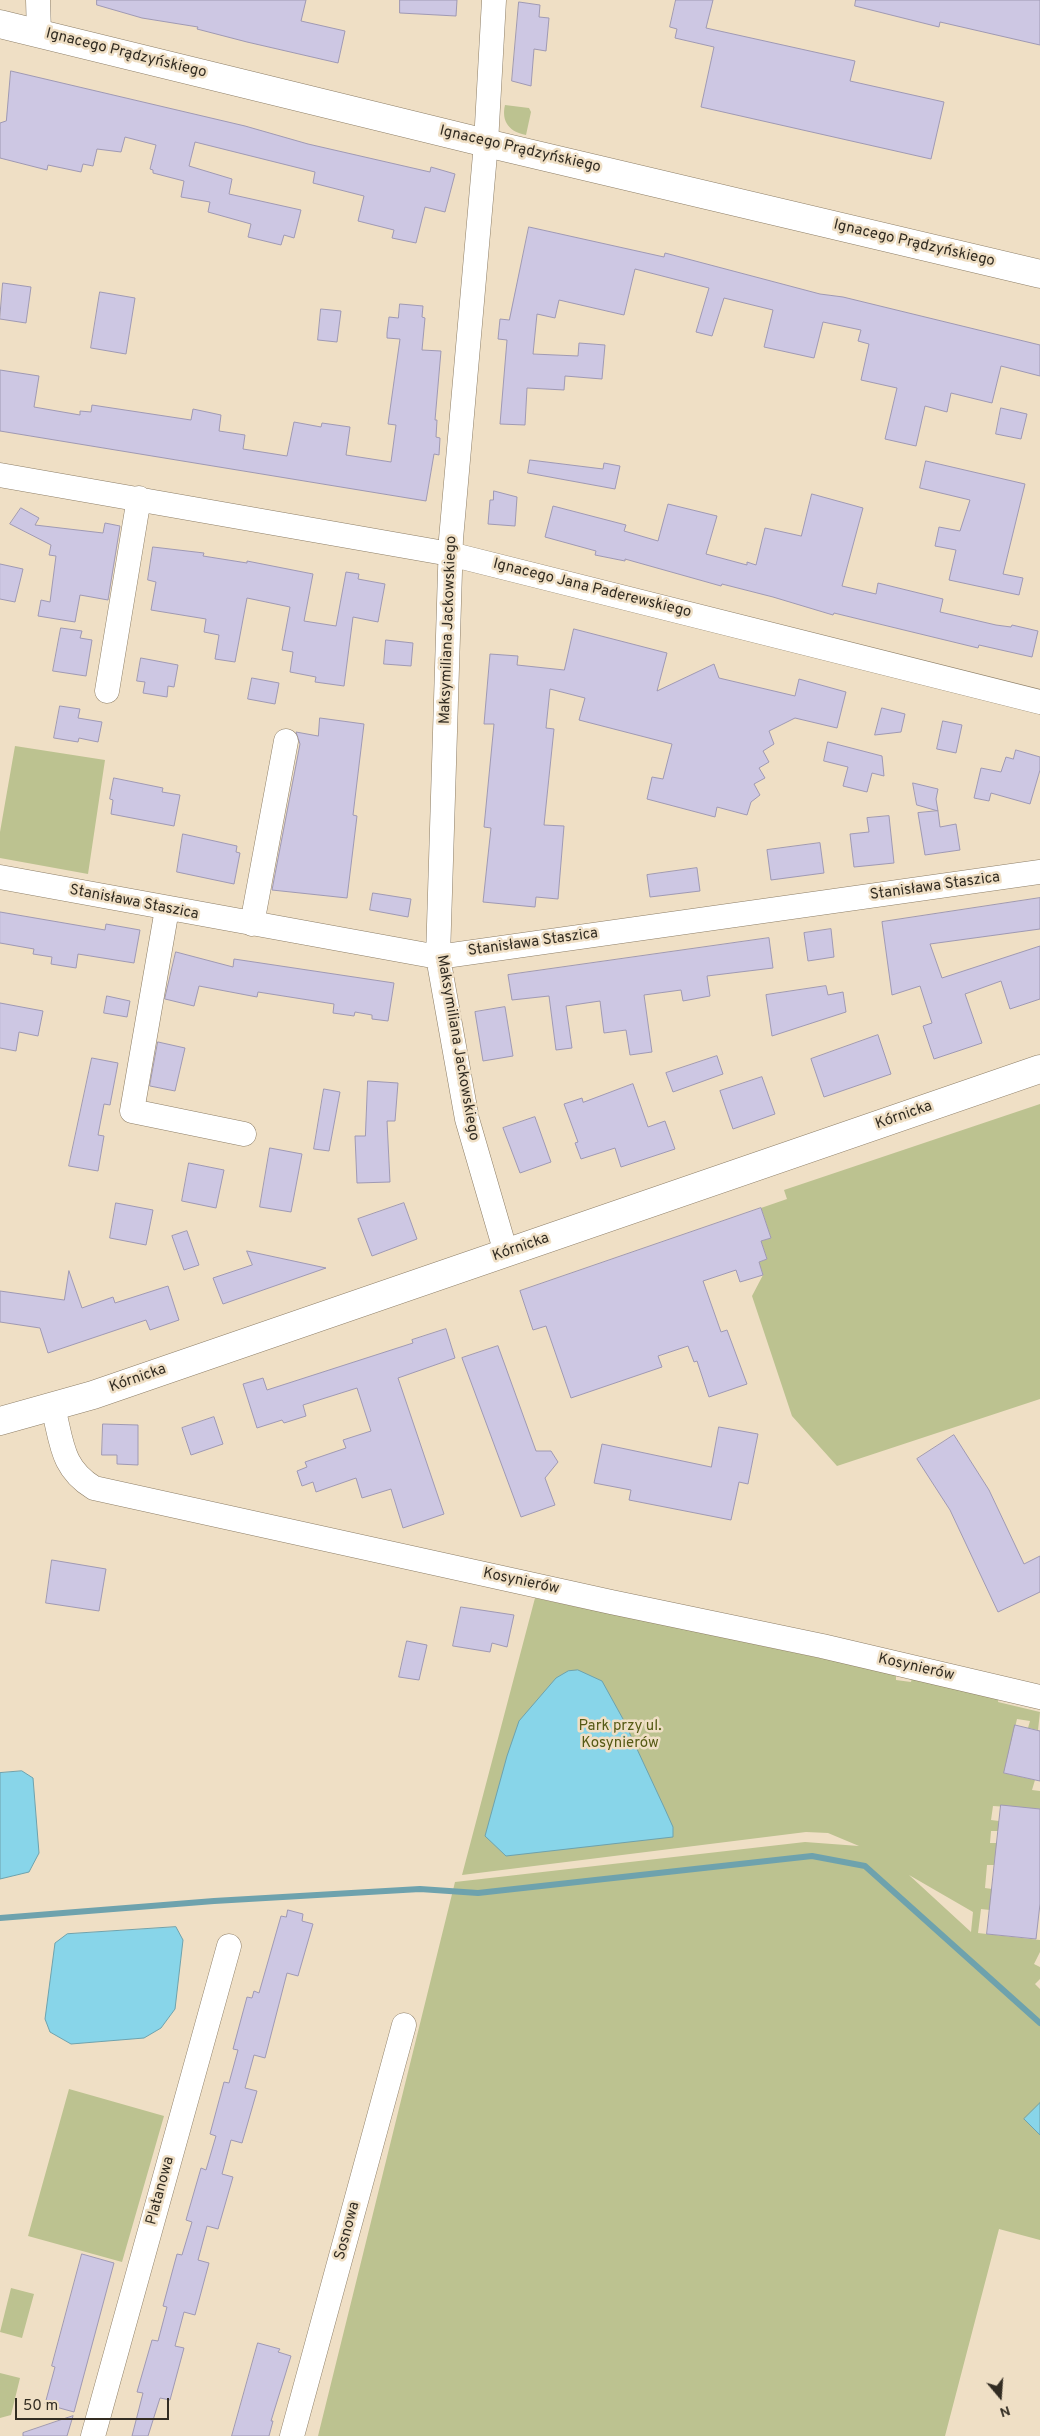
<!DOCTYPE html>
<html>
<head>
<meta charset="utf-8">
<style>
  body { margin:0 }
  #map { position:relative; width:1040px; height:2436px; overflow:hidden; background:#efdfc5; font-family:Overpass,sans-serif }
  canvas { display:block }
  .north { position:absolute; left:975px; top:2371px; width:50px; height:50px; -webkit-text-stroke:4px #efdfc5; paint-order:stroke; rotate:162deg; font-size:14px; font-weight:700; line-height:20px; text-align:center; color:#322c22 }
  .north::after { content:''; display:block; margin:auto; width:18px; height:22px; background:#322c22; clip-path:polygon(50% 0,100% 100%,50% 72%,0 100%) }
  .scale { position:absolute; left:15px; top:2398px; width:154px; height:22px; box-sizing:border-box; border:2px solid #322c22; border-top:0; padding-left:6px; font-size:15px; line-height:18px; white-space:nowrap; color:#322c22; -webkit-text-stroke:4px #efdfc5; paint-order:stroke }
</style>
</head>
<body>
<div id="map">
<canvas width="1040" height="2436"></canvas>
<div class="north">N</div>
<div class="scale">50 m</div>
</div>
<script>
const c = document.querySelector('canvas').getContext('2d');
c.lineJoin = 'round';
function fillPath(path, color) {
  c.fillStyle = color;
  c.fill(path, 'evenodd');
}
function stroke(path, color, width, dash) {
  c.strokeStyle = color;
  c.lineWidth = width;
  c.lineCap = dash ? 'butt' : 'round';
  c.setLineDash(dash || []);
  c.stroke(path);
}
function drawText(font, color, halo, rows, align = 'center') {
  c.font = font + ' Overpass,sans-serif';
  c.lineWidth = 5;
  c.setLineDash([]);
  c.textBaseline = 'middle';
  c.strokeStyle = halo;
  c.fillStyle = color;
  for (const [text, x, y, turn = 0] of rows) {
    c.save();
    c.translate(x, y);
    c.rotate((+turn || 0) * Math.PI / 180);
    c.textAlign = isNaN(turn) ? turn : align;
    if (halo) c.strokeText(text, 0, 0);
    c.fillText(text, 0, 0);
    c.restore();
  }
}
fillPath(new Path2D(`
  M 505,105 L 529,108 L 531,112 L 526,135 C 510,132 501,122 505,105 Z
  M 15,746 L 105,760 L 88,874 L 0,858 L 0,832 Z
  M 1040,1104 L 1040,1399 L 837,1466 L 792,1416 L 752,1296 L 763,1275 L 759,1262 L 767,1259 L 761,1241 L 771,1238 L 761,1208 L 787,1199 L 784,1190 Z
  M 535,1598 L 896,1674 L 896,1680 L 911,1682 L 912,1677 L 999,1696 L 998,1702 L 1040,1712 L 1038,1730 L 1028,1728 L 1030,1721 L 1017,1719 L 1004,1773 L 1035,1780 L 1032,1790 L 1040,1791 L 1040,1809 L 993,1806 L 991,1820 L 999,1821 L 998,1831 L 991,1831 L 990,1843 L 997,1843 L 994,1865 L 987,1865 L 985,1888 L 992,1889 L 990,1910 L 981,1909 L 978,1933 L 1040,1940 L 1040,1952 L 1034,1964 L 1040,1967 L 1040,1979 L 1035,1984 L 1040,1989 L 1040,2240 L 999,2229 L 945,2436 L 318,2436 L 455,1882 L 805,1842 L 859,1846 L 828,1833 L 806,1832 L 462,1875 ZM 909,1875 L 973,1912 L 971,1932 Z
  M 69,2089 L 164,2116 L 122,2262 L 28,2236 Z
  M 11,2288 L 34,2294 L 22,2338 L 0,2332 Z
  M 0,2373 L 20,2378 L 11,2415 L 0,2418 Z`), '#bcc290');
const water = new Path2D(`
  M 578,1670 L 602,1681 L 623,1719 L 664,1807 L 673,1827 L 673,1837 L 506,1856 L 485,1836 L 507,1756 L 519,1721 L 556,1678 L 568,1671 Z
  M 22,1771 L 33,1778 L 39,1853 L 29,1872 L 0,1879 L 0,1773 Z
  M 176,1927 L 183,1940 L 175,2009 L 161,2028 L 144,2038 L 71,2044 L 50,2032 L 45,2019 L 55,1943 L 67,1934 Z
  M 1040,2103 L 1040,2135 L 1024,2119 Z`);
fillPath(water, '#88d5e9');
stroke(water, '#6ea2ad', 1);
stroke(new Path2D(`
  M 0,1918 L 214,1901 L 420,1889 L 478,1893 L 812,1856 L 865,1866 L 1040,2023`), '#6ea2ad', 6);
const building = new Path2D(`
  M 97,0 L 306,0 L 301,21 L 345,31 L 338,63 L 247,42 L 197,29 L 198,27 L 142,18 L 97,5 Z
  M 400,0 L 457,0 L 456,16 L 400,13 Z
  M 676,0 L 713,0 L 706,28 L 855,61 L 850,81 L 944,102 L 931,159 L 701,107 L 714,47 L 675,38 L 677,29 L 670,27 Z
  M 856,0 L 1040,0 L 1040,45 L 940,22 L 939,27 L 855,6 Z
  M 519,2 L 540,5 L 539,17 L 549,18 L 546,51 L 534,49 L 531,86 L 512,81 Z
  M 11,71 L 245,126 L 308,144 L 430,172 L 431,167 L 455,174 L 445,212 L 425,207 L 416,243 L 392,238 L 394,230 L 358,221 L 364,196 L 313,183 L 315,172 L 195,142 L 189,166 L 232,179 L 229,194 L 301,210 L 294,238 L 284,235 L 281,245 L 248,237 L 251,224 L 208,212 L 210,202 L 181,197 L 184,181 L 153,173 L 153,170 L 150,169 L 156,145 L 125,137 L 121,152 L 97,149 L 93,166 L 83,164 L 81,172 L 48,165 L 47,170 L 0,158 L 0,123 L 6,121 Z
  M 529,227 L 664,257 L 665,253 L 820,294 L 843,297 L 1040,345 L 1040,376 L 1001,366 L 992,403 L 951,393 L 947,412 L 925,406 L 916,446 L 885,439 L 897,388 L 861,380 L 869,344 L 858,341 L 861,330 L 823,322 L 814,358 L 764,347 L 773,310 L 724,298 L 712,336 L 696,332 L 709,288 L 635,269 L 624,315 L 559,300 L 555,318 L 537,314 L 533,354 L 578,356 L 579,343 L 605,345 L 602,379 L 565,376 L 564,390 L 527,388 L 525,425 L 500,424 L 507,340 L 498,339 L 500,319 L 509,320 Z
  M 3,283 L 31,287 L 26,323 L 0,319 Z
  M 100,292 L 135,298 L 126,354 L 91,348 Z
  M 400,304 L 423,306 L 422,317 L 425,318 L 422,350 L 441,351 L 435,420 L 437,420 L 436,437 L 440,438 L 439,455 L 434,454 L 426,501 L 0,431 L 0,370 L 39,376 L 34,407 L 80,415 L 80,411 L 91,412 L 92,405 L 191,420 L 193,409 L 221,415 L 219,431 L 245,435 L 243,449 L 287,456 L 294,422 L 321,427 L 322,423 L 350,427 L 346,455 L 391,462 L 396,425 L 388,424 L 400,339 L 387,338 L 387,333 L 389,317 L 398,318 Z
  M 321,309 L 341,311 L 337,342 L 318,340 Z
  M 1001,408 L 1027,414 L 1021,439 L 996,434 Z
  M 530,460 L 603,469 L 604,463 L 620,466 L 615,489 L 528,473 Z
  M 926,461 L 1025,484 L 1003,574 L 1023,578 L 1019,595 L 949,580 L 956,550 L 935,546 L 939,527 L 960,531 L 970,500 L 920,488 Z
  M 494,491 L 517,497 L 515,526 L 488,524 L 490,500 L 493,500 Z
  M 812,494 L 863,508 L 842,586 L 876,594 L 878,583 L 943,599 L 940,612 L 996,625 L 1011,627 L 1012,625 L 1038,631 L 1032,657 L 979,645 L 978,648 L 834,613 L 833,615 L 773,597 L 722,584 L 721,586 L 625,559 L 625,561 L 595,555 L 596,551 L 545,537 L 553,506 L 626,525 L 624,531 L 658,541 L 668,504 L 717,516 L 706,554 L 747,565 L 747,562 L 756,565 L 765,528 L 801,536 Z
  M 21,508 L 39,518 L 35,525 L 103,533 L 105,523 L 120,526 L 108,600 L 80,595 L 75,622 L 38,616 L 41,600 L 50,602 L 56,556 L 49,555 L 51,545 L 10,524 Z
  M 153,547 L 204,553 L 203,556 L 247,563 L 247,561 L 313,574 L 304,621 L 336,626 L 346,572 L 359,574 L 358,579 L 385,584 L 378,622 L 353,617 L 344,686 L 315,682 L 316,677 L 290,672 L 293,652 L 282,650 L 290,607 L 247,598 L 235,662 L 215,659 L 219,635 L 204,632 L 206,619 L 151,610 L 156,582 L 148,580 Z
  M 0,564 L 23,569 L 15,602 L 0,599 Z
  M 61,628 L 82,631 L 80,638 L 92,640 L 86,676 L 53,671 Z
  M 574,629 L 667,653 L 657,691 L 714,664 L 719,678 L 795,696 L 799,679 L 846,692 L 837,728 L 795,718 L 769,731 L 774,744 L 763,751 L 769,762 L 759,768 L 765,778 L 754,784 L 760,795 L 751,802 L 747,815 L 717,807 L 715,817 L 647,799 L 652,777 L 663,779 L 672,744 L 579,720 L 585,698 L 550,689 L 546,728 L 554,729 L 544,825 L 564,826 L 558,899 L 536,897 L 535,907 L 483,902 L 491,828 L 484,827 L 494,724 L 484,724 L 490,654 L 518,656 L 517,665 L 564,670 Z
  M 386,640 L 413,643 L 411,666 L 384,664 Z
  M 141,658 L 178,665 L 174,687 L 168,686 L 167,697 L 143,693 L 145,682 L 137,681 Z
  M 252,678 L 279,683 L 275,704 L 248,699 Z
  M 60,706 L 80,709 L 78,718 L 102,722 L 98,742 L 79,738 L 78,742 L 54,738 Z
  M 882,708 L 905,714 L 901,732 L 875,735 Z
  M 320,718 L 364,724 L 353,815 L 357,816 L 347,898 L 272,890 L 300,744 L 296,732 L 318,736 Z
  M 943,721 L 962,725 L 956,753 L 937,749 Z
  M 828,742 L 882,756 L 884,776 L 872,773 L 867,792 L 843,786 L 848,767 L 824,761 Z
  M 1016,750 L 1040,757 L 1040,770 L 1030,804 L 991,793 L 989,801 L 974,798 L 981,768 L 1001,772 L 1006,757 L 1013,759 Z
  M 114,778 L 163,788 L 162,792 L 180,795 L 174,826 L 111,814 L 113,800 L 110,799 Z
  M 913,783 L 938,789 L 936,799 L 938,811 L 917,805 Z
  M 938,811 L 940,827 L 956,824 L 960,850 L 925,855 L 918,813 Z
  M 889,816 L 894,863 L 854,867 L 850,834 L 869,832 L 867,818 Z
  M 183,834 L 237,846 L 236,852 L 240,853 L 234,884 L 177,872 Z
  M 820,843 L 824,873 L 771,880 L 767,850 Z
  M 697,868 L 700,891 L 650,897 L 647,875 Z
  M 373,893 L 411,899 L 408,917 L 370,910 Z
  M 1040,898 L 1040,929 L 930,944 L 942,978 L 1040,946 L 1040,999 L 1010,1009 L 1001,981 L 965,994 L 982,1043 L 934,1059 L 923,1026 L 932,1023 L 920,986 L 892,995 L 882,922 Z
  M 0,912 L 105,930 L 106,924 L 140,930 L 134,963 L 78,954 L 76,968 L 51,964 L 52,957 L 33,954 L 34,949 L 0,943 Z
  M 831,929 L 834,957 L 808,961 L 804,933 Z
  M 769,938 L 773,968 L 707,976 L 710,996 L 683,1001 L 681,990 L 644,995 L 652,1052 L 630,1055 L 626,1030 L 604,1033 L 600,1001 L 566,1006 L 572,1048 L 556,1050 L 549,996 L 512,1000 L 508,975 Z
  M 176,952 L 233,967 L 234,959 L 394,983 L 388,1021 L 372,1019 L 372,1015 L 355,1012 L 354,1016 L 333,1013 L 334,1004 L 258,992 L 257,997 L 199,986 L 194,1006 L 165,999 Z
  M 826,986 L 828,995 L 843,992 L 846,1012 L 772,1036 L 766,995 Z
  M 107,996 L 130,1001 L 127,1017 L 104,1013 Z
  M 0,1003 L 43,1011 L 38,1036 L 19,1032 L 16,1051 L 0,1048 Z
  M 505,1007 L 513,1056 L 483,1061 L 475,1012 Z
  M 878,1035 L 891,1074 L 824,1097 L 811,1059 Z
  M 158,1042 L 185,1048 L 175,1091 L 150,1086 Z
  M 717,1056 L 723,1074 L 673,1092 L 666,1073 Z
  M 92,1058 L 118,1063 L 110,1105 L 104,1104 L 98,1135 L 104,1136 L 98,1171 L 69,1166 Z
  M 762,1077 L 775,1114 L 733,1129 L 720,1091 Z
  M 368,1081 L 398,1083 L 395,1121 L 387,1121 L 390,1182 L 357,1183 L 355,1136 L 365,1136 Z
  M 633,1084 L 648,1127 L 665,1121 L 675,1149 L 621,1167 L 615,1148 L 581,1159 L 575,1143 L 578,1142 L 564,1104 L 582,1098 L 583,1102 Z
  M 324,1089 L 340,1092 L 329,1151 L 314,1149 Z
  M 535,1117 L 551,1162 L 520,1173 L 503,1128 Z
  M 270,1148 L 302,1154 L 291,1212 L 260,1207 Z
  M 189,1163 L 224,1170 L 216,1208 L 182,1201 Z
  M 116,1203 L 153,1210 L 146,1245 L 110,1238 Z
  M 404,1203 L 417,1239 L 372,1256 L 358,1219 Z
  M 761,1208 L 771,1238 L 761,1241 L 767,1259 L 759,1262 L 763,1275 L 740,1282 L 736,1270 L 703,1281 L 721,1332 L 727,1330 L 747,1384 L 709,1397 L 697,1361 L 694,1362 L 688,1346 L 658,1356 L 662,1367 L 571,1398 L 546,1326 L 533,1330 L 520,1291 Z
  M 187,1231 L 199,1265 L 184,1270 L 172,1236 Z
  M 247,1251 L 326,1268 L 223,1304 L 213,1278 L 252,1265 Z
  M 69,1271 L 82,1308 L 113,1297 L 115,1303 L 168,1286 L 179,1320 L 150,1330 L 146,1320 L 48,1353 L 40,1328 L 0,1322 L 0,1291 L 64,1300 Z
  M 446,1329 L 455,1358 L 398,1378 L 444,1514 L 403,1528 L 391,1489 L 362,1498 L 356,1478 L 316,1492 L 313,1482 L 302,1486 L 297,1471 L 307,1467 L 305,1462 L 346,1448 L 343,1440 L 371,1431 L 357,1388 L 303,1405 L 306,1416 L 284,1423 L 282,1420 L 257,1428 L 243,1384 L 263,1378 L 267,1390 L 413,1343 L 412,1340 Z
  M 498,1346 L 536,1451 L 551,1451 L 558,1462 L 545,1478 L 555,1505 L 521,1517 L 462,1358 Z
  M 214,1417 L 223,1444 L 191,1455 L 182,1428 Z
  M 103,1424 L 138,1425 L 138,1465 L 117,1464 L 117,1455 L 102,1455 Z
  M 719,1427 L 758,1434 L 748,1484 L 739,1482 L 731,1520 L 629,1500 L 631,1490 L 594,1483 L 602,1444 L 711,1467 Z
  M 954,1435 L 989,1490 L 1024,1564 L 1040,1556 L 1040,1592 L 998,1612 L 950,1510 L 917,1459 Z
  M 52,1560 L 106,1569 L 99,1611 L 46,1603 Z
  M 461,1607 L 514,1615 L 507,1647 L 492,1643 L 490,1652 L 453,1646 Z
  M 407,1641 L 427,1645 L 419,1680 L 399,1677 Z
  M 1015,1725 L 1040,1731 L 1040,1781 L 1004,1773 Z
  M 1001,1805 L 1040,1809 L 1040,1904 L 1036,1939 L 987,1934 Z
  M 288,1910 L 303,1914 L 302,1921 L 313,1924 L 298,1976 L 287,1973 L 265,2058 L 254,2055 L 245,2088 L 257,2091 L 242,2143 L 231,2140 L 222,2174 L 233,2177 L 218,2229 L 207,2226 L 198,2260 L 209,2263 L 195,2315 L 184,2312 L 175,2346 L 184,2348 L 170,2400 L 160,2398 L 148,2436 L 132,2436 L 143,2393 L 137,2392 L 152,2340 L 158,2341 L 167,2307 L 163,2306 L 177,2254 L 182,2255 L 192,2222 L 186,2220 L 201,2168 L 206,2170 L 216,2136 L 210,2134 L 224,2082 L 229,2083 L 238,2050 L 233,2049 L 247,1997 L 252,1998 L 254,1991 L 259,1993 L 281,1916 L 286,1917 Z
  M 82,2254 L 114,2263 L 74,2412 L 45,2404 L 55,2367 L 52,2366 Z
  M 258,2343 L 280,2349 L 278,2352 L 291,2356 L 271,2421 L 273,2421 L 269,2436 L 232,2436 Z
  M 73,2416 L 67,2436 L 23,2436 L 23,2433 Z`);
fillPath(building, '#cdc7e3');
stroke(building, '#9f99b3', 1);
const minor = new Path2D(`
  M 38,0 L 39,33
  M 494,0 L 486,143 L 451,539 L 438,957 L 467,1119 L 506,1253
  M 0,475 L 450,554 L 1040,702
  M 107,691 L 139,498
  M 0,877 L 438,957 L 1040,872
  M 167,909 L 132,1111 L 244,1134
  M 252,924 L 286,741
  M 53,1407 C 62,1442 61,1468 94,1488 L 611,1602 L 822,1646 L 1040,1697
  M 93,2436 L 229,1946
  M 292,2436 L 404,2025`);
const tertiary = new Path2D(`
  M 0,24 L 486,143 L 1040,274
  M 0,1421 L 93,1395 L 1040,1069`);
stroke(minor, '#8d7e67', 25);
stroke(tertiary, '#8d7e67', 29);
stroke(minor, '#fff', 24);
stroke(tertiary, '#fff', 28);
drawText('15px', '#322c22', '#efdfc5', [
  ["Ignacego Prądzyńskiego",126,54,14],
  ["Ignacego Prądzyńskiego",520,150,13],
  ["Ignacego Prądzyńskiego",914,244,13],
  ["Ignacego Jana Paderewskiego",592,589,14],
  ["Maksymiliana Jackowskiego",449,630,-88],
  ["Stanisława Staszica",935,887,-8],
  ["Stanisława Staszica",134,903,11],
  ["Stanisława Staszica",533,943,-8],
  ["Maksymiliana Jackowskiego",457,1048,80],
  ["Kórnicka",904,1116,-19],
  ["Kórnicka",521,1248,-19],
  ["Kórnicka",138,1379,-19],
  ["Kosynierów",521,1582,12],
  ["Kosynierów",916,1668,13],
  ["Platanowa",161,2191,-75],
  ["Sosnowa",348,2231,-75]
]);
drawText('15px', '#565a15', '#efdfc5', [
  ["Park przy ul.",620,1727],
  ["Kosynierów",620,1744]
]);
</script>
</body>
</html>
